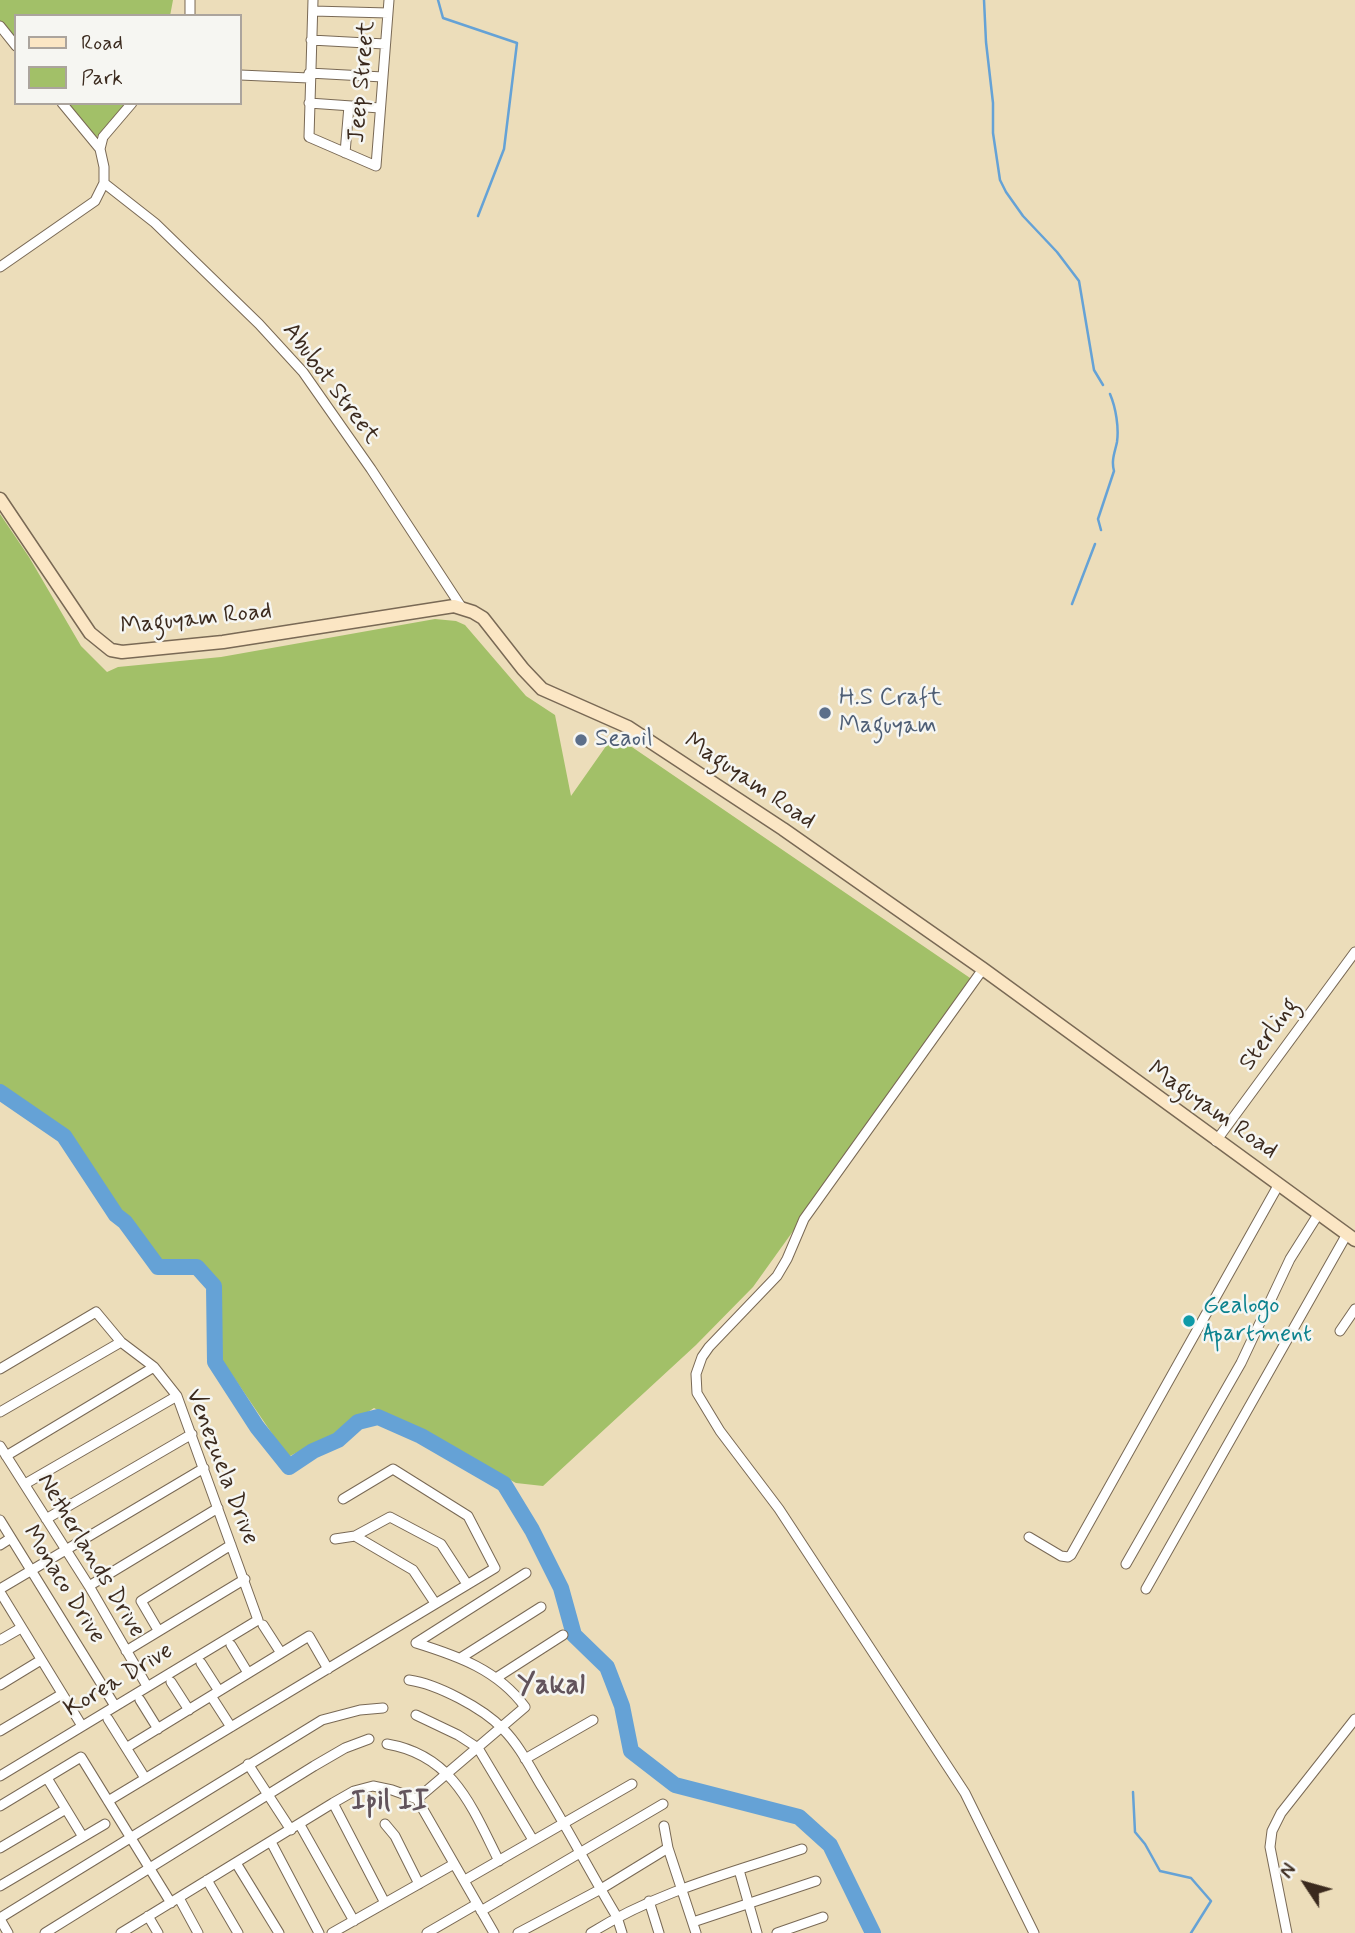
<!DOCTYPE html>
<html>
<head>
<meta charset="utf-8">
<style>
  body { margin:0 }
  #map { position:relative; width:1355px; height:1933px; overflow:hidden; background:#ecddba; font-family:Mynerve,sans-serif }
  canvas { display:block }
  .legend { position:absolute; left:14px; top:14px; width:228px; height:91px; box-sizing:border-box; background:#f6f6f2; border:2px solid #aba49d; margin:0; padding:9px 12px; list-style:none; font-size:21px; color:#3b2a1e }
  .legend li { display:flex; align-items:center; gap:14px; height:35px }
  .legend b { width:35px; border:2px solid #aba49d }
  .north { position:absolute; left:1271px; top:1849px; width:70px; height:70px; -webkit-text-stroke:5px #f6f6f2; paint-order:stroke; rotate:306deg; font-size:19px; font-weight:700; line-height:28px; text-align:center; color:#3b2a1e }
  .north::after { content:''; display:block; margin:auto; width:24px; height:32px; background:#3b2a1e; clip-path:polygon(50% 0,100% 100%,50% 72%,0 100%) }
</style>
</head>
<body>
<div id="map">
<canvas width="1355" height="1933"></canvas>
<ul class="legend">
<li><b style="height:9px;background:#fbe6c4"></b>Road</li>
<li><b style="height:19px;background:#a2c068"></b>Park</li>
</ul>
<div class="north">N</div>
</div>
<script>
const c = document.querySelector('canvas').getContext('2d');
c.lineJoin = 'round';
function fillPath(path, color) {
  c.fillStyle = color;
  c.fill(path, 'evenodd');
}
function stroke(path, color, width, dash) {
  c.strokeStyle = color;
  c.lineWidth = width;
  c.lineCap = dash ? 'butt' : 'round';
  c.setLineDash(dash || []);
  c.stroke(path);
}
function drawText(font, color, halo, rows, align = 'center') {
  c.font = font + ' Mynerve,sans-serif';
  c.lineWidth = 5;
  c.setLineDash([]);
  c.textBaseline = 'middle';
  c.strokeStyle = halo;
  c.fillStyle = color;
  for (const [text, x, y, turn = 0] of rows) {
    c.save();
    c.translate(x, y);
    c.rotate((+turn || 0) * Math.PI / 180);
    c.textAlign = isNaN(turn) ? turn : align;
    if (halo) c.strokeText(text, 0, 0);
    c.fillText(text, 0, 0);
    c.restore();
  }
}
fillPath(new Path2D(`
  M 0,0 L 173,0 L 170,16 L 16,16 L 16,42 L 0,22 Z
  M 65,103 L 126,103 L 94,140 Z
  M 0,514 L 29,557 L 81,646 L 107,672 L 118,667 L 221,657 L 435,619 L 456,621 L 465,625 L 526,696 L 555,715 L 571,796 L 611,739 L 629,745 L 973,980 L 753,1287 L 696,1345 L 543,1486 L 516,1483 L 374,1408 L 334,1434 L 288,1457 L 222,1360 L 221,1285 L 197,1262 L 159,1263 L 83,1161 L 65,1132 L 0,1089 Z`), '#a2c068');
stroke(new Path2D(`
  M 438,0 L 443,18 L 517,43 L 504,149 L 478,216
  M 984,0 L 986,42 L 993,103 L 993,133 L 1000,180 L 1006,192 L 1023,216 L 1057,252 L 1079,281 L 1094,370 L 1103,385
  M 1101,530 L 1098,519 L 1114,471 C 1111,460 1115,452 1117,442 C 1119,428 1116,408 1110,394
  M 1072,604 L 1095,544
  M 1133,1792 L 1135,1832 L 1145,1844 L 1160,1871 L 1191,1878 L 1211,1901 L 1191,1933`), '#65a2d6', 2.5);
stroke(new Path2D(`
  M 0,1092 L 64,1136 L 116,1215 L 125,1222 L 158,1267 L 197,1267 L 214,1286 L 215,1362 L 257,1427 L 289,1467 L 313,1451 L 338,1440 L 358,1422 L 378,1417 L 421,1436 L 504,1484 L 532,1530 L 561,1588 L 574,1635 L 607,1667 L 622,1706 L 631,1751 L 675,1785 L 799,1817 L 830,1845 L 873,1933`), '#65a2d6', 16);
const minor = new Path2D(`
  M 190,0 L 190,16
  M 313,0 L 309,137 L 376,166 L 389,0
  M 313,11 L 388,13
  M 0,26 L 16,46
  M 311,40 L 385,44
  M 309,73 L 383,77
  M 240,75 L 309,78
  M 309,103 L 380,108
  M 100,149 L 103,137 L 132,103
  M 345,153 L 349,106
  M 104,183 L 155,223 L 259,324 L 303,372 L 371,469 L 462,608
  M 0,267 L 95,201 L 104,183 L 104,167 L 100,149 L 62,103
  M 983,969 L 804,1219 L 787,1259 L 777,1276 L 709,1347 L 702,1357 L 696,1374 L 697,1393 L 720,1431 L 779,1509 L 965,1793 L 1034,1933
  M 1216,1141 L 1355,952
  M 1340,1331 L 1355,1309
  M 0,1369 L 96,1312 L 121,1342 L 154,1367 L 177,1396 L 258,1620 L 0,1776
  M 0,1412 L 121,1342
  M 0,1446 L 89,1586 L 147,1686
  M 6,1456 L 154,1367
  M 25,1484 L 177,1396
  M 46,1519 L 192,1434
  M 0,1520 L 115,1706
  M 355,1536 L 413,1570 L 435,1603
  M 1029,1537 L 1061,1556 L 1068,1557 L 1071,1555 L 1279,1184
  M 335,1539 L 355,1536 L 390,1517 L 441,1544 L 467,1584
  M 0,1545 L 11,1538
  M 1126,1564 L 1241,1363 L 1290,1259 L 1319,1213
  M 89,1586 L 218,1508
  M 0,1589 L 204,1468
  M 1146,1589 L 1347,1234
  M 0,1592 L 82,1726
  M 263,1625 L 281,1653
  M 158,1630 L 141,1601 L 231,1545
  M 0,1640 L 21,1628
  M 416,1643 C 458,1656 498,1670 525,1707 L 417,1799
  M 416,1643 L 526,1573
  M 231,1645 L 248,1673
  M 126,1651 L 245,1579
  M 462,1657 L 541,1607
  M 201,1663 L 219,1691
  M 496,1678 L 563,1635
  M 409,1680 C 437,1684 483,1708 503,1729 C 519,1745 530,1767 542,1787 C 568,1829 591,1874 617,1917 L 622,1933
  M 171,1682 L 189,1710
  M 0,1685 L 41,1660
  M 211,1696 L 231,1727
  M 140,1700 L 158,1729
  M 416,1715 L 458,1735 L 478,1748 L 533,1840
  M 108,1719 L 145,1778
  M 0,1731 L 62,1694
  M 387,1744 C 453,1755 472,1807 499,1861
  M 126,1748 L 309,1636 L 328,1669
  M 525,1759 L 593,1720
  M 248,1764 L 291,1830
  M 47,1778 L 83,1837
  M 108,1801 L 495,1568 L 468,1516 L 393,1469 L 343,1499
  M 333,1803 L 385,1903
  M 0,1806 L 81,1757 L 171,1903
  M 385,1824 L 395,1836 L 419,1884
  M 300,1825 L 354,1921
  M 664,1826 L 668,1848 L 696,1933
  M 271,1842 L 319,1933
  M 0,1848 L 66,1809
  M 236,1863 L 279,1933
  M 739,1870 L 757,1933
  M 207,1880 L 238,1933
  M 465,1880 L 632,1784
  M 0,1886 L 105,1824
  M 179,1898 L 198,1933
  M 649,1901 L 659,1933
  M 481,1911 L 663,1804
  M 148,1916 L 158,1933
  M 0,1918 L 322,1720 L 360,1710 L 383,1708
  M 0,1919 L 8,1933
  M 693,1922 L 816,1881
  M 45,1933 L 314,1766 L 345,1748 L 369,1739
  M 121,1933 L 333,1803 L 354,1791 L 373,1786 L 392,1790 L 417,1799 L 494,1933
  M 332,1933 L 454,1864
  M 427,1933 L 477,1904
  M 518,1933 L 601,1889 L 668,1848
  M 591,1933 C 656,1892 730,1873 802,1849
  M 777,1933 L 823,1917
  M 1287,1933 L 1270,1847 L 1272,1831 L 1281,1813 L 1355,1719`);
const secondary = new Path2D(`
  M 0,499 L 90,633 L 111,650 L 122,652 L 223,642 L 454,606 L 473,612 L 483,618 L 523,669 L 542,689 L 628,727 L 783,829 L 983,969 L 1355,1240`);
stroke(minor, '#796955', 11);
stroke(secondary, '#796955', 15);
stroke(minor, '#fff', 9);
stroke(secondary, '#fbe6c4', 12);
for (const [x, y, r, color] of [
  [825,713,7,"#5c6f8a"],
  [581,740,7,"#5c6f8a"],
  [1189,1321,7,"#0f9aa8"]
]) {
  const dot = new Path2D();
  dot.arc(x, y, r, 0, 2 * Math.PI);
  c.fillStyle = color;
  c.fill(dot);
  stroke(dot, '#f6f6f2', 2.5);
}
drawText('24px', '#3b2a1e', '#f6f6f2', [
  ["Jeep Street",363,82,-85],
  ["Abubot Street",330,384,53],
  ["Maguyam Road",196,620,-6],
  ["Maguyam Road",749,782,34],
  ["Sterling",1270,1035,-54],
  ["Maguyam Road",1212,1111,35],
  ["Venezuela Drive",221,1467,69],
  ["Netherlands Drive",90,1556,59],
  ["Monaco Drive",63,1585,58],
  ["Korea Drive",119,1681,-31]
]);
drawText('24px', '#4e5e75', '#f6f6f2', [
  ["H.S Craft",839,699],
  ["Maguyam",839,727],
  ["Seaoil",595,740]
], 'left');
drawText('24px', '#0d838f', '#f6f6f2', [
  ["Gealogo",1203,1307],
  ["Apartment",1203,1335]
], 'left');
drawText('bold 28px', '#62545c', '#f6f6f2', [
  ["Yakal",551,1687],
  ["Ipil II",390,1803]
]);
</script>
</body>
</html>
